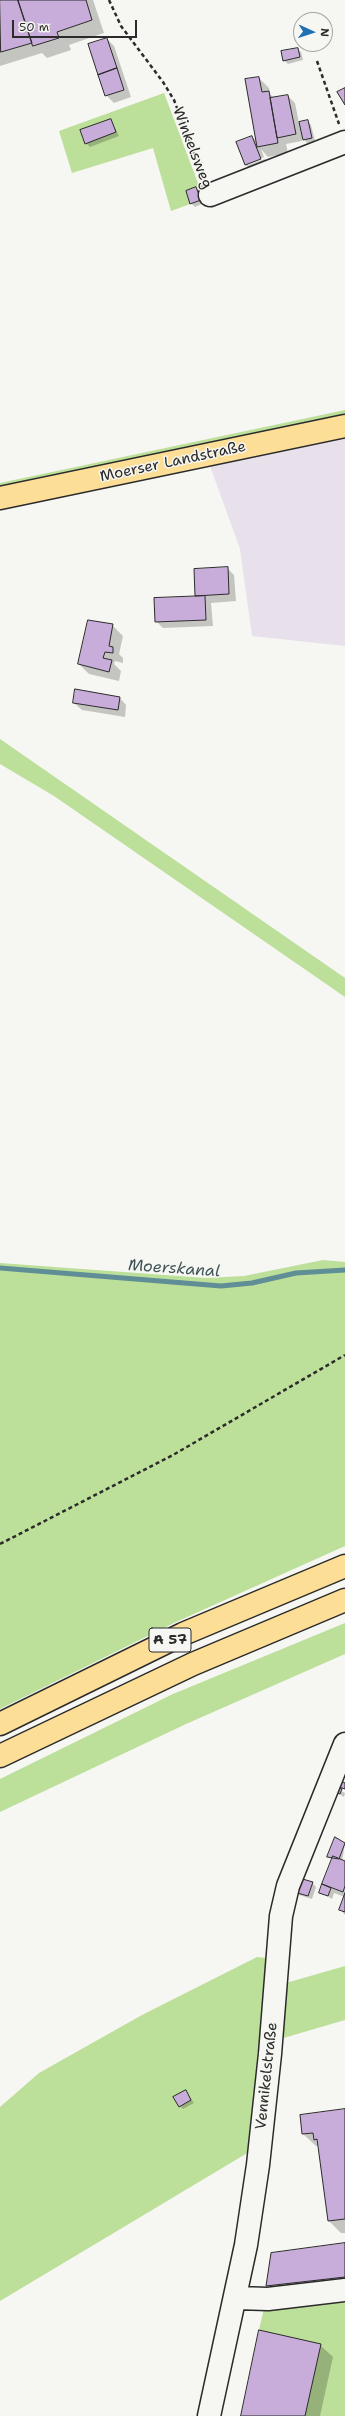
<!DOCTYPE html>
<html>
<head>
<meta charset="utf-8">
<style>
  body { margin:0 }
  #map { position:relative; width:345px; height:2416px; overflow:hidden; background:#f6f6f2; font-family:"Shantell Sans",sans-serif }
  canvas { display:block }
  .north { position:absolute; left:293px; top:12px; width:40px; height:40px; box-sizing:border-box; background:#f6f6f2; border:1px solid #a5a5a2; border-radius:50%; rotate:93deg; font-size:11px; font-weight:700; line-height:16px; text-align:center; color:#2b2b2b }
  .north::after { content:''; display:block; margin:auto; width:14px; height:18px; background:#1f6fb2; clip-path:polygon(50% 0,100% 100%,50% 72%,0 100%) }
  .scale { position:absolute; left:12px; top:20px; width:125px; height:18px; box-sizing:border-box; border:2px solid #2b2b2b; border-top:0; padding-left:5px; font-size:12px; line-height:14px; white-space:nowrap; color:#2b2b2b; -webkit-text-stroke:3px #f6f6f2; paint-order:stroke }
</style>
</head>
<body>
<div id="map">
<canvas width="345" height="2416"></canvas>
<div class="north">N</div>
<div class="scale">50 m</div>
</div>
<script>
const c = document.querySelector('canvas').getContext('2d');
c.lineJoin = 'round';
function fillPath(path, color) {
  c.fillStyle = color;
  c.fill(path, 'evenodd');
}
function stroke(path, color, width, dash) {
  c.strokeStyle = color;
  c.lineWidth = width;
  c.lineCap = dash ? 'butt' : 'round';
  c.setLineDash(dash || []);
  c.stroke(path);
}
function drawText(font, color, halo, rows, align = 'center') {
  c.font = font + ' "Shantell Sans",sans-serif';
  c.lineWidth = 3;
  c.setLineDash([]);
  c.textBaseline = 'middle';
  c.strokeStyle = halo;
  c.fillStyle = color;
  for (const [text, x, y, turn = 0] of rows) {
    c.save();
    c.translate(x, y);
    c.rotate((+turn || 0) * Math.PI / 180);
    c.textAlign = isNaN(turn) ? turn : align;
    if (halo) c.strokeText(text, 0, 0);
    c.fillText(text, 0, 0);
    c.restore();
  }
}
fillPath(new Path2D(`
  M 345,438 L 345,646 L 252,636 L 240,549 L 210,466 Z`), '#e8e0ea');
fillPath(new Path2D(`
  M 164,93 L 204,199 L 171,211 L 153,148 L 72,173 L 59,131 Z
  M 345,410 L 345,419 L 0,490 L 0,483 Z
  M 0,739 L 345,978 L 345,997 L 54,796 L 0,764 Z
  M 323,1260 L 345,1262 L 345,1546 L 176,1622 L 0,1709 L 0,1263 L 206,1278 L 244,1276 Z
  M 345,1623 L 345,1654 L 186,1724 L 0,1812 L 0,1779 L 173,1694 Z
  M 257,1957 L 267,1958 L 254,2149 L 0,2301 L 0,2107 L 39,2073 L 142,2015 Z
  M 345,1966 L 345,2020 L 280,2039 L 286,1983 Z
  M 345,2298 L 345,2416 L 305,2416 L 259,2330 L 264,2308 Z`), '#bcdf99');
fillPath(new Path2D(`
  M 0,0 L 93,0 L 104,33 L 69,45 L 71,50 L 47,58 L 42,53 L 0,66 Z
  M 107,39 L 114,46 L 131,97 L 114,103 L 106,95 Z
  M 297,49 L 301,52 L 303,60 L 288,64 L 284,60 Z
  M 259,78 L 269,88 L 270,94 L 274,98 L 288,96 L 295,103 L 299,123 L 308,121 L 311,125 L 315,141 L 307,143 L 302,137 L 302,141 L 286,144 L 288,153 L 268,157 L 261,149 L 264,157 L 248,163 L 248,165 L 265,159 L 268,166 L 253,172 L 246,165 L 238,143 L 252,137 L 258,142 Z
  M 111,120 L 119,136 L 90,147 L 86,143 Z
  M 196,188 L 204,203 L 195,207 L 191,203 Z
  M 227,568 L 234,575 L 236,601 L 211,603 L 213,626 L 163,628 L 156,621 L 196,596 L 195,570 Z
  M 112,625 L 123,636 L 119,654 L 123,658 L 123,663 L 115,661 L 114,664 L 121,671 L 119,681 L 89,674 L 79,664 Z
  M 119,697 L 126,705 L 125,717 L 82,710 L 74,703 Z
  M 335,1788 L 345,1793 L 344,1797 L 334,1791 Z
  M 345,1844 L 342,1861 L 345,1862 L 345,1915 L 340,1909 L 345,1897 L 334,1893 L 332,1899 L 320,1892 L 333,1859 L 329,1856 Z
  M 312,1883 L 316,1887 L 312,1899 L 299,1895 L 295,1891 Z
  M 186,2092 L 194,2103 L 183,2109 L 180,2106 Z
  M 345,2110 L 345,2233 L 341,2233 L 329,2221 L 319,2146 L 316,2146 L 303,2134 Z
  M 345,2244 L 345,2290 L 280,2299 L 267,2286 L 272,2254 Z
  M 320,2345 L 333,2357 L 320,2416 L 242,2416 Z`), '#0003');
stroke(new Path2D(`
  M 0,1268 L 221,1286 L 252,1283 L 296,1273 L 345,1270`), '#5f8e96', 5);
const building = new Path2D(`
  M 0,0 L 18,0 L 32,43 L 1,52 Z
  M 18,0 L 86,0 L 92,20 L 57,32 L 59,38 L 33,46 Z
  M 107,38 L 117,68 L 98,75 L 88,44 Z
  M 298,48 L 300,57 L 283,61 L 281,51 Z
  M 117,68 L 124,90 L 105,96 L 98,75 Z
  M 259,77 L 262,92 L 269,91 L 278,143 L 257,147 L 245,79 Z
  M 345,88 L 345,105 L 337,92 Z
  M 288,95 L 296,134 L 277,138 L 270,98 Z
  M 111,119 L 116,132 L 85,144 L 80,130 Z
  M 308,120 L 312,138 L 303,140 L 299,122 Z
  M 252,136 L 261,159 L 245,165 L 236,142 Z
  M 196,187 L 201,200 L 190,204 L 186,191 Z
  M 228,567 L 229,594 L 195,596 L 194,569 Z
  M 205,596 L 206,620 L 155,622 L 154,598 Z
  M 88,620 L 113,624 L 109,646 L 113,647 L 113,653 L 105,652 L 103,658 L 112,660 L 109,672 L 78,664 Z
  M 75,689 L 120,697 L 118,710 L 73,703 Z
  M 341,1781 L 345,1783 L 345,1789 L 339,1787 Z
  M 335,1786 L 342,1789 L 340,1794 L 333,1791 Z
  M 335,1837 L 345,1843 L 339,1859 L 327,1857 Z
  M 333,1856 L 345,1861 L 345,1886 L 343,1892 L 322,1884 Z
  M 299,1878 L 313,1882 L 308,1896 L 294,1892 Z
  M 322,1884 L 331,1888 L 328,1896 L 319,1893 Z
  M 345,1893 L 345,1912 L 339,1910 Z
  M 186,2090 L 191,2100 L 179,2107 L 173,2097 Z
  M 345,2109 L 345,2219 L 328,2221 L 317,2139 L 314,2140 L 313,2133 L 302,2134 L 300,2115 Z
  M 345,2243 L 345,2277 L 266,2286 L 271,2253 Z
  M 259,2330 L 321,2344 L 305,2416 L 241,2416 Z`);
fillPath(building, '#c8acd9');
stroke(building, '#2b2b2b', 1);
const minor = new Path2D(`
  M 210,195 L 345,142
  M 236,2298 L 268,2299 L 345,2290
  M 209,2416 L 246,2245 L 258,2165 L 270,2054 L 281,1916 L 288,1886 L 345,1744`);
const major = new Path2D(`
  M 0,498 L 345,426`);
const highway = new Path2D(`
  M 0,1724 L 183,1634 L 345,1566
  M 0,1756 L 193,1664 L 345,1600`);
stroke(minor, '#2b2b2b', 25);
stroke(major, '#2b2b2b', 25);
stroke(highway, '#2b2b2b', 25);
stroke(new Path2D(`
  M 109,0 L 121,26 L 163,82 L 174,100 L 203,177
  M 317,61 L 339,124
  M 0,1544 L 173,1455 L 345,1355`), '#2b2b2b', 2.5, [4, 3]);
stroke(minor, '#f6f6f2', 22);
stroke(major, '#fcde96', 22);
stroke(highway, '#fcde96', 22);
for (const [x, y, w] of [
  [170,1640,42]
]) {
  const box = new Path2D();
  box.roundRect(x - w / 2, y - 12, w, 24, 3);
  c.fillStyle = '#f6f6f2';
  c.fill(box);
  stroke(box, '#2b2b2b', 1);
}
drawText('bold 14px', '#2b2b2b', null, [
  ["A 57",170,1640]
]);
drawText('15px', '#2b2b2b', '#f6f6f2', [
  ["Winkelsweg",192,148,69],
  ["Moerser Landstraße",173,462,-12],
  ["Vennikelstraße",267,2076,-84]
]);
drawText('italic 16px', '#405458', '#f6f6f2', [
  ["Moerskanal",174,1269,4]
]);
</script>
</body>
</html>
